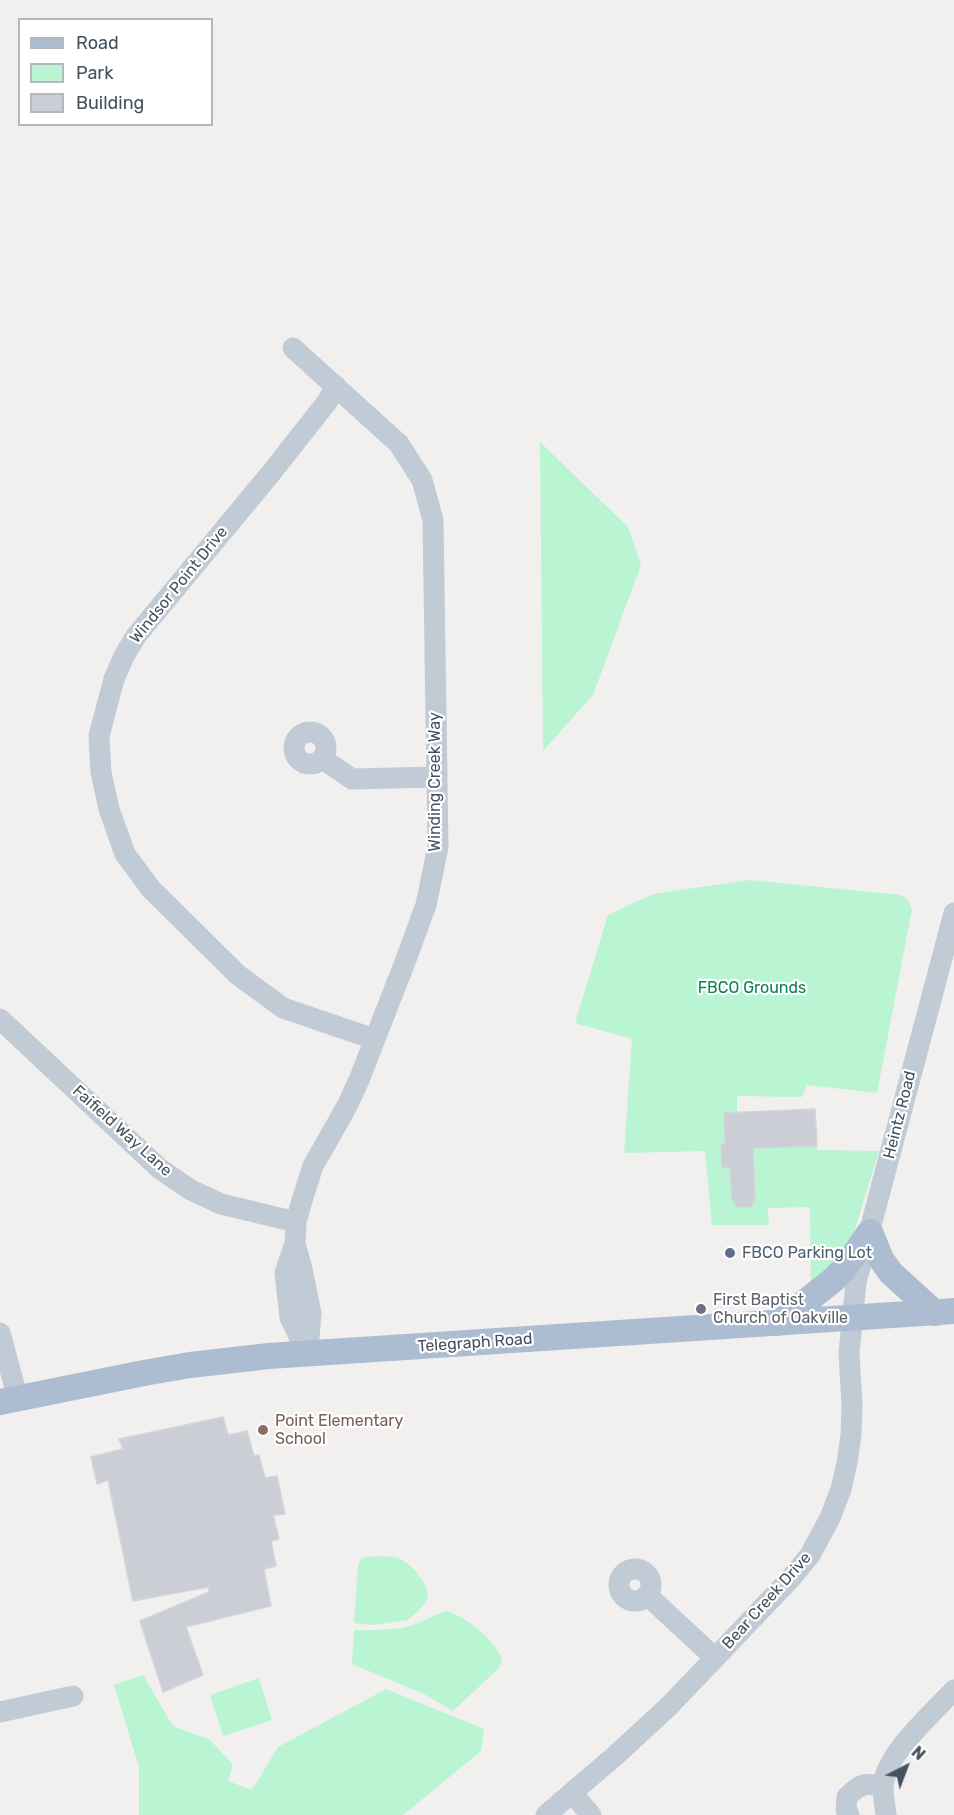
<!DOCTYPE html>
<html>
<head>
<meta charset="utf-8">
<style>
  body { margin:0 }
  #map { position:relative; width:954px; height:1815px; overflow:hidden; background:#f2efef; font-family:Rubik,sans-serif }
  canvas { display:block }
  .legend { position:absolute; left:18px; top:18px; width:195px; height:108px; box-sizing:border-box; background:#fff; border:2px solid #b5b9bf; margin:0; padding:8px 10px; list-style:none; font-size:18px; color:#45515f }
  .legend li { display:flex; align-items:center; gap:12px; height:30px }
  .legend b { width:30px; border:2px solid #b5b9bf }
  .north { position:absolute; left:876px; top:1737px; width:60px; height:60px; -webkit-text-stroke:4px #fff; paint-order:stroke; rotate:42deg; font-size:16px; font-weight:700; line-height:24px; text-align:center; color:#45515f }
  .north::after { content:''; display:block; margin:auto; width:21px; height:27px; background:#45515f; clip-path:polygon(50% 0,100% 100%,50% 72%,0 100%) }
</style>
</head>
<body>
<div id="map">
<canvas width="954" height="1815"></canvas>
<ul class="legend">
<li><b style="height:8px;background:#acbcd1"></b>Road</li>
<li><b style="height:16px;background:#b9f4d3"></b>Park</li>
<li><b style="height:16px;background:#cbced4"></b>Building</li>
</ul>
<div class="north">N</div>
</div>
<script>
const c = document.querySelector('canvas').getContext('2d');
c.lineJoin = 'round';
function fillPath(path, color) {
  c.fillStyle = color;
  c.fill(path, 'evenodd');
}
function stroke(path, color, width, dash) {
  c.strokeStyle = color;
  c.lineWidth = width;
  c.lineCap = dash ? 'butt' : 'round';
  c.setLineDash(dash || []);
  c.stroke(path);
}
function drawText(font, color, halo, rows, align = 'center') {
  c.font = font + ' Rubik,sans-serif';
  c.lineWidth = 4.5;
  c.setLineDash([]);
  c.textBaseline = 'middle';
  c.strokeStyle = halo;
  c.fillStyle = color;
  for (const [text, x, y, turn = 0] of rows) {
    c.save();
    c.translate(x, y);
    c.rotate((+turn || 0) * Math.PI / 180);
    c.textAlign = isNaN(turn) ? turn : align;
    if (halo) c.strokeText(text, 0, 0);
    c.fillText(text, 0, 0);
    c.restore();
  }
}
fillPath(new Path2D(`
  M 540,442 L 628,527 L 641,565 L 593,695 L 543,751 Z
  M 750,880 L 901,895 L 908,900 L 912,909 L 877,1093 L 807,1085 L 802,1097 L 737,1096 L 737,1112 L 724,1113 L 725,1144 L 721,1145 L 722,1167 L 730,1167 L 732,1201 L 735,1201 L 736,1207 L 752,1206 L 752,1201 L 755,1201 L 753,1148 L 817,1146 L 817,1150 L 879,1151 L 849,1249 L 811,1286 L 810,1207 L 768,1208 L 769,1225 L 712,1225 L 705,1151 L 624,1153 L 632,1039 L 575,1023 L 608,915 L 653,894 Z
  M 376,1556 C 383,1557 393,1556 399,1558 C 411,1564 431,1584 427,1599 C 424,1606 414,1615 408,1620 L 370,1625 L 354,1623 L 358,1564 L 362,1558 Z
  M 447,1611 C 469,1619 492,1637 502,1659 L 499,1668 L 453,1711 L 424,1694 L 352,1664 L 354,1630 C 374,1630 397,1631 416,1624 C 426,1620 436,1614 447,1611 Z
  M 143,1675 L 173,1726 L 210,1740 L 233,1765 L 228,1781 L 252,1790 L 278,1747 L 386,1689 L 484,1729 L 481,1751 L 403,1815 L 139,1815 L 139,1767 L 114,1685 Z
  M 259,1678 L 272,1720 L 223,1736 L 210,1695 Z`), '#b9f4d3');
const building = new Path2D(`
  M 815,1109 L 817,1146 L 753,1148 L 755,1201 L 752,1201 L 752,1207 L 736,1207 L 735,1201 L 732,1201 L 730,1167 L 722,1168 L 721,1144 L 725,1144 L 724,1113 Z
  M 223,1417 L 228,1435 L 247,1431 L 254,1456 L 259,1455 L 265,1478 L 277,1476 L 285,1514 L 273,1515 L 279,1539 L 271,1541 L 276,1566 L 264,1569 L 271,1606 L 186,1627 L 203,1675 L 163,1692 L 140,1621 L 209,1592 L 208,1587 L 133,1601 L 108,1480 L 97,1484 L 91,1457 L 123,1449 L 119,1439 Z`);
fillPath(building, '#cbced4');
stroke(building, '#d3d5db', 1.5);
stroke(new Path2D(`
  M 293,348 L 399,444 L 422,480 L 433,520 L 438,847 L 426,905 L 405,962 L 359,1080 L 347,1106 L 313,1166 L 303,1197 L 296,1222 L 295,1243 L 285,1273 L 290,1317 L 307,1354
  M 336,386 L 327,402 L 271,473 L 136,636 L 124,656 L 114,679 L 99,736 L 101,772 L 109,809 L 125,854 L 151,889 L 238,975 L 283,1008 L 374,1039
  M294 748a16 16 0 1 1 32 0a16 16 0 1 1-32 0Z
  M 323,759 L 352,779 L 436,777
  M 0,1019 L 160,1169 L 191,1190 L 221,1204 L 296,1222
  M 295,1243 L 302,1269 L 311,1313 L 308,1351
  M 0,1333 L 18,1399
  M619 1585a16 16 0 1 1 32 0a16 16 0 1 1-32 0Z
  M 647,1595 L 715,1658
  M 0,1712 L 73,1696
  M 572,1793 L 591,1815
  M 546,1815 L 616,1755 L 668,1707 L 715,1658 L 791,1578 L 810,1555 L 830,1518 L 841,1489 L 847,1463 L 851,1435 L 852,1404 L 849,1353 L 856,1282 L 954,913
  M 849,1815 L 846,1810 L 847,1797 C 861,1783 864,1783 883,1786
  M 886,1815 C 885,1806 883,1796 883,1787 C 885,1754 932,1714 954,1690`), '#c1cbd6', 21);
stroke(new Path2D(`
  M 870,1232 L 881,1259 L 891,1273 L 935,1313
  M 779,1323 L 833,1280 L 844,1269 L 870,1232
  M 0,1402 L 144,1373 L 190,1365 L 269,1356 L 954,1311`), '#acbcd1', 26);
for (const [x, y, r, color] of [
  [730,1253,6,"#5c6f8a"],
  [701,1309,6,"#6b7280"],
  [263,1430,6,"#8d6e63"]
]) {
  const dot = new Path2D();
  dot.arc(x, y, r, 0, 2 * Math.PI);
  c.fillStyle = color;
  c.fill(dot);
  stroke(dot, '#fff', 2);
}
drawText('16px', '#45515f', '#fff', [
  ["Windsor Point Drive",179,585,-51],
  ["Winding Creek Way",435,782,-90],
  ["Heintz Road",900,1115,-76],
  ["Faifield Way Lane",122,1131,42],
  ["Telegraph Road",475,1343,-4],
  ["Bear Creek Drive",767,1601,-48]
]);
drawText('16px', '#0d8350', '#fff', [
  ["FBCO Grounds",752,988]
]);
drawText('16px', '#4e5e75', '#fff', [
  ["FBCO Parking Lot",742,1253]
], 'left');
drawText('16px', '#5b616d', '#fff', [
  ["First Baptist",713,1300],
  ["Church of Oakville",713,1318]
], 'left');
drawText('16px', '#785e54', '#fff', [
  ["Point Elementary",275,1421],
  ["School",275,1439]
], 'left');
</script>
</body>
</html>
